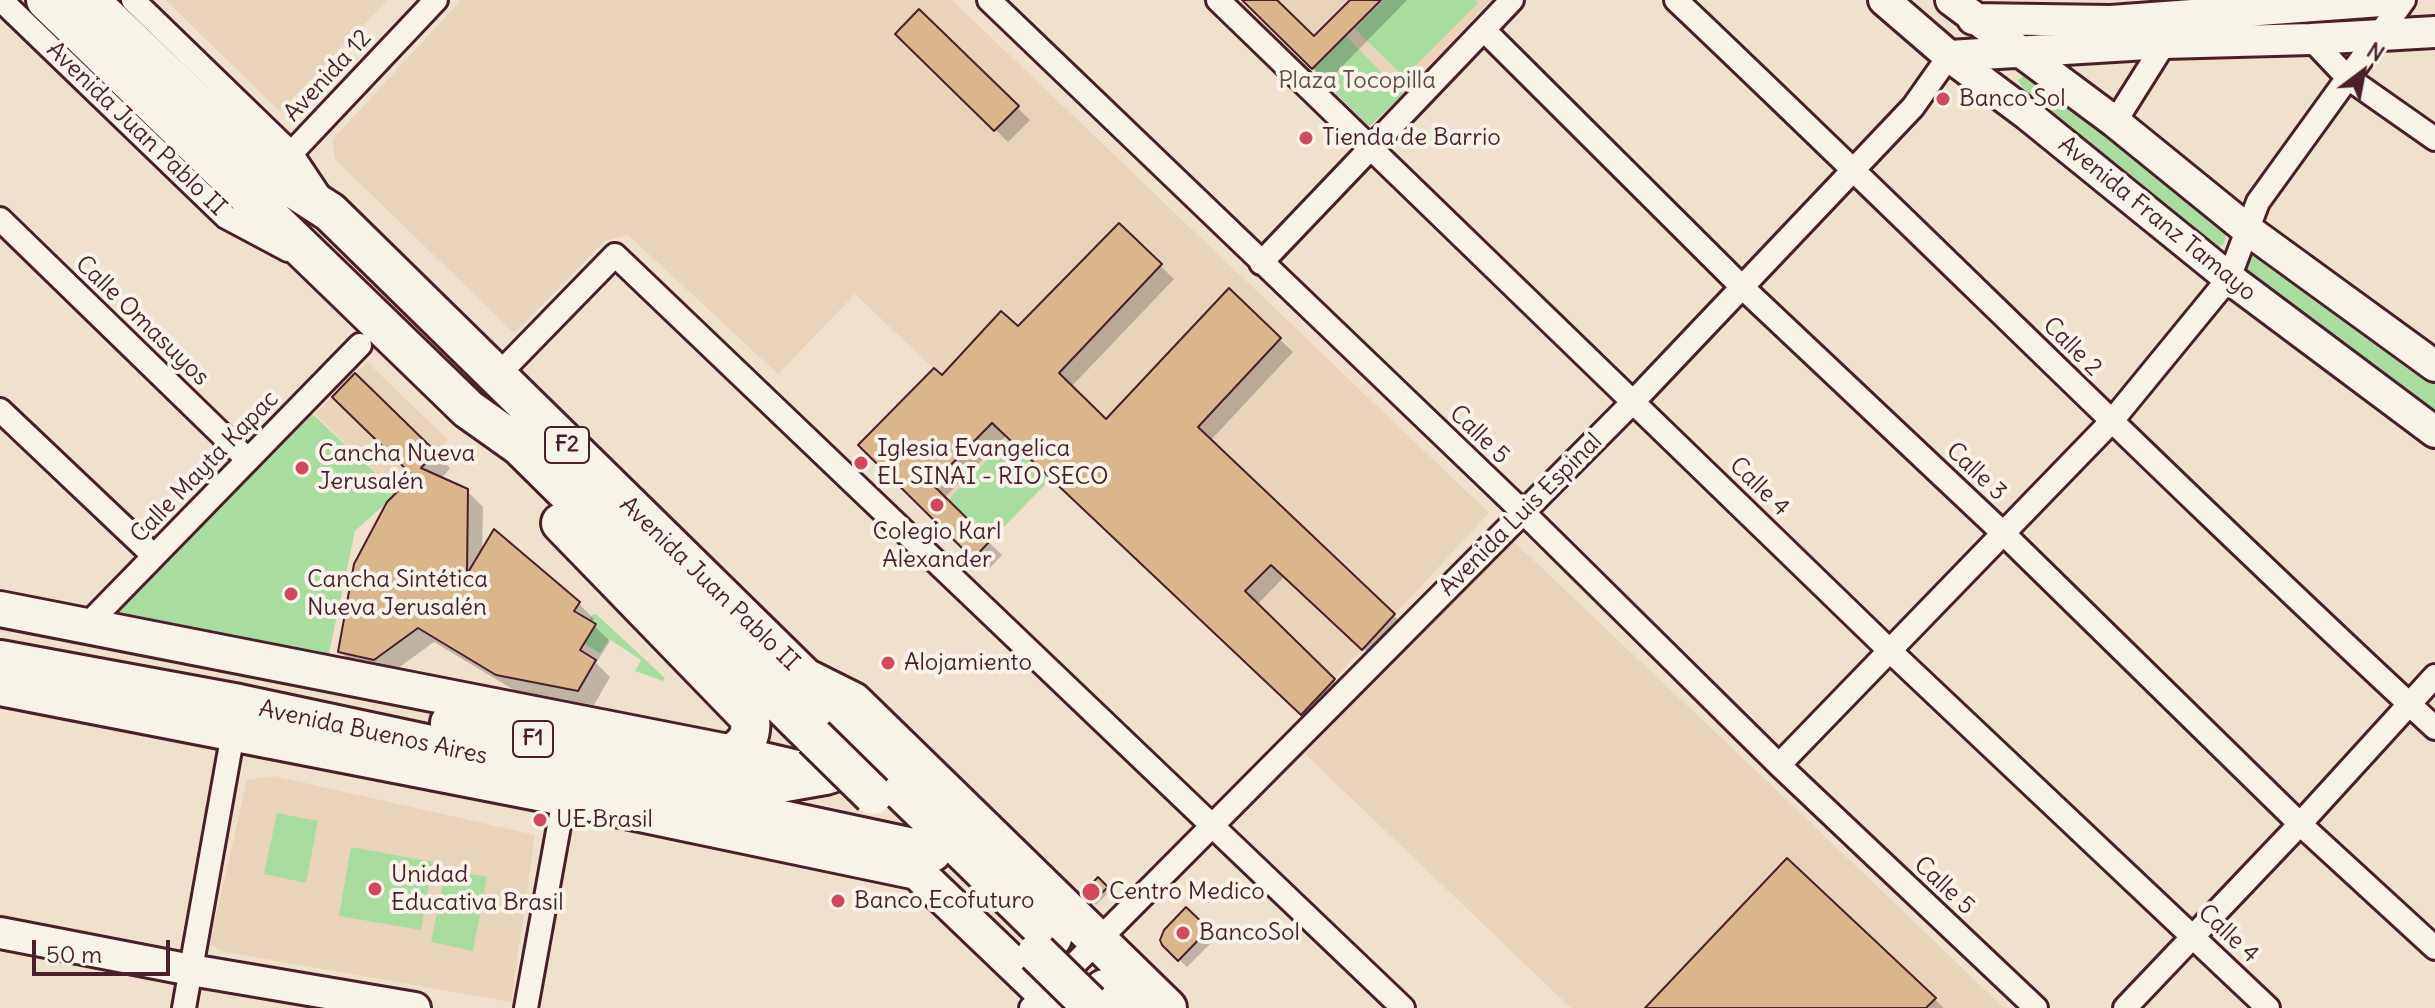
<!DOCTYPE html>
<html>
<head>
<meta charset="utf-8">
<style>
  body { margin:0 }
  #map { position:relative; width:2435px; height:1008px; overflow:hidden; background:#efe1cc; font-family:Delius,sans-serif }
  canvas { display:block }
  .north { position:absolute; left:2323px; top:32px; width:80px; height:80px; -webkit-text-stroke:6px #f7f3e8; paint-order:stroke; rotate:32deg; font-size:22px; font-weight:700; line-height:32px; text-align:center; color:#4a1f2b }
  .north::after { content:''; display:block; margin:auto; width:28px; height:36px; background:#4a1f2b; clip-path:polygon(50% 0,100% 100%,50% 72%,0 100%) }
  .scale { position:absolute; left:32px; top:940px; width:138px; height:36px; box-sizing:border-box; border:4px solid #4a1f2b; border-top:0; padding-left:10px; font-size:24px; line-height:28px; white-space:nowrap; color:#4a1f2b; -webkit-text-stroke:6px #f7f3e8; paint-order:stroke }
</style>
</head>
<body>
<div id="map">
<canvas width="2435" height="1008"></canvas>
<div class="north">N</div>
<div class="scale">50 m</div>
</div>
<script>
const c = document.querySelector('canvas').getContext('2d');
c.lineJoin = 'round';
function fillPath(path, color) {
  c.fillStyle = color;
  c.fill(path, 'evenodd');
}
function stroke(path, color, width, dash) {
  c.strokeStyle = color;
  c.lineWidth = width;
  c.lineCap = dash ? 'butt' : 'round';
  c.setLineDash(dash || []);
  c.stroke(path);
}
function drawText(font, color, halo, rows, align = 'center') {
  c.font = font + ' Delius,sans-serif';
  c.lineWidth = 8;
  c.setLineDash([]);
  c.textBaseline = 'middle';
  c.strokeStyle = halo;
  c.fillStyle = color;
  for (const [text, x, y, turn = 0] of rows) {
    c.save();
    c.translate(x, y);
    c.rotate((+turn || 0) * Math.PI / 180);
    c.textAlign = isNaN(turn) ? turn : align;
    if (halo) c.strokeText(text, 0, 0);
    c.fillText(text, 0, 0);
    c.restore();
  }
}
fillPath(new Path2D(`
  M 165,0 L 388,0 L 280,111 Z
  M 461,0 L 952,0 L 1489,513 L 1301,715 L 1051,479 L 973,559 L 900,487 L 976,409 L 855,294 L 778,374 L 628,235 L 605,241 L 514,333 L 335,159 L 332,140 Z
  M 1242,0 L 1491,0 L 1403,94 L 1346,36 L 1312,69 Z
  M 367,362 L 448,440 L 397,493 L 315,414 Z
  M 1509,537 L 1790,803 L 2004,1008 L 1571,1008 L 1305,754 Z
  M 274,776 L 535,835 L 511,1002 L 220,951 L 210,943 L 247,780 Z`), '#e9d4b9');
fillPath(new Path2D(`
  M 1384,0 L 1474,0 L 1478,3 L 1404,77 L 1355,29 Z
  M 1346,36 L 1403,94 L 1369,127 L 1312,69 Z
  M 2027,74 L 2037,77 L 2227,231 L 2224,244 L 2215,249 L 2022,87 L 2018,80 Z
  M 2254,252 L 2435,376 L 2435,410 L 2245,271 L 2244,266 Z
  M 307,409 L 397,493 L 355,531 L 328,658 L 120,616 L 115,604 Z
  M 1009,438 L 1051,478 L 990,541 L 948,500 Z
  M 596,614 L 665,678 L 663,681 L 635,671 L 641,660 L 609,639 L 600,653 L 578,640 L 592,615 Z
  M 277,813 L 318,821 L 306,883 L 264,874 Z
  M 351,847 L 433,862 L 421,930 L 339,916 Z
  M 446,869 L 487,877 L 473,951 L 431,942 Z`), '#a9dda0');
fillPath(new Path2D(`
  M 1245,0 L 1274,0 L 1314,39 L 1352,0 L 1407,0 L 1327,82 Z
  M 919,12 L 1030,120 L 1008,142 L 898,34 Z
  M 1119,226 L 1174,279 L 1071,387 L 1106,422 L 1229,291 L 1293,352 L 1210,441 L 1407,628 L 1377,661 L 1285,576 L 1257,605 L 1346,693 L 1316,726 L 1007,435 L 944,498 L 1002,555 L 987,571 L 860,445 L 942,378 L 1018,328 Z
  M 355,376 L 450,468 L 441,479 L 467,491 L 483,507 L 482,553 L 578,603 L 594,619 L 591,623 L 610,641 L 596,663 L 610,677 L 594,705 L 514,690 L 434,642 L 390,674 L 356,667 L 340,651 L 415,477 Z
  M 1787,861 L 1944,1008 L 1648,1008 Z
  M 1098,880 L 1110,891 L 1096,905 L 1084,894 Z
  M 1186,910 L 1216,938 L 1187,967 L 1163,944 Z`), '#0003');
const building = new Path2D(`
  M 1242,0 L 1277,0 L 1314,36 L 1350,0 L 1381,0 L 1312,69 Z
  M 919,9 L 1019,106 L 994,131 L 895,34 Z
  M 1119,223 L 1162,264 L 1059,373 L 1106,419 L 1229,288 L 1281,338 L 1198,427 L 1395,614 L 1362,650 L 1271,565 L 1245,591 L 1335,679 L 1301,715 L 992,423 L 932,484 L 990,541 L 973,559 L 858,445 L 934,368 L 942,375 L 1001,311 L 1018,326 Z
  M 355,373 L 436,452 L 421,468 L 468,489 L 467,574 L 494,529 L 580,602 L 574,611 L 596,624 L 580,650 L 596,660 L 578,691 L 496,675 L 418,628 L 374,660 L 338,652 L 354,564 L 387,502 L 413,476 L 332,397 Z
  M 1787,858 L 1936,998 L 1926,1008 L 1645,1008 Z
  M 1098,877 L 1108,887 L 1091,903 L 1082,894 Z
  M 1186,907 L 1209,929 L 1178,961 L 1162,945 L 1160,940 L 1164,930 Z`);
fillPath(building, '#dbb68c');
stroke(building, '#4a1f2b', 2);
const street = new Path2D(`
  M 1,0 L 226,217 L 288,250
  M 133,0 L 291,153 L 319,195
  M 989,0 L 1524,513 L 1779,765 L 2036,1008
  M 1218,0 L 1889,650 L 2268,1008
  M 1676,0 C 1930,241 2178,490 2435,728
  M 1484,30 L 1741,286 L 2004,534 L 2300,824 L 2435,948
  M 2311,39 L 2348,78 L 2435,139
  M 2115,122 L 2171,33
  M 283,162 L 436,0
  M 0,219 L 248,460
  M 1261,263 L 1512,0
  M 497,376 L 615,255 L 1403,1008
  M 0,410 L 154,556
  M 86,626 L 360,345
  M 1779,765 L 2111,422 L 2229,278 L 2258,202 L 2404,0
  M 184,1008 L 233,733
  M 526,1008 L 564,798
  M 1031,1008 L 1633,402 L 1913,107 L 1949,56
  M 2125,1008 L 2300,824 L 2435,676`);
const secondary = new Path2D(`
  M 1884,0 L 1949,56 L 2028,115 L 2229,278 L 2435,432
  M 1951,0 L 2115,122 L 2248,230 L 2435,366
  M 1973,19 L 2111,21 L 2394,0
  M 1949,56 L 2164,43 L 2311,39 L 2435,32
  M 0,933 L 191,970 L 415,1008`);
const primary = new Path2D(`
  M 0,609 L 733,753 L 823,774
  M 0,688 L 564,798 L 917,872 L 1059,1008`);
const highway = new Path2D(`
  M 46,0 L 468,409 L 520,446 L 814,737
  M 89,0 L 271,174 L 330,212 L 805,678 L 853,702 L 1167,1008
  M 561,523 L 750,718 C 752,736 747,743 733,753
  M 0,660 L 239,704 L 932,852
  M 811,688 L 832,723 L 1052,938
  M 450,723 L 768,785 L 825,775 L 870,761
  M 1104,989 L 1124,1008`);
stroke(street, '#4a1f2b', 28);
stroke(secondary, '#4a1f2b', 36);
stroke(primary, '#4a1f2b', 40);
stroke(highway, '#4a1f2b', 44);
stroke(street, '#f7f3e8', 22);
stroke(secondary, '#f7f3e8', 30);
stroke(primary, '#f7f3e8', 34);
stroke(highway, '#f7f3e8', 38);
const highwayBridge = new Path2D(`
  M 814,737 L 873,795
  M 1037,953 L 1089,1004`);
stroke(highwayBridge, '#4a1f2b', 44, []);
stroke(highwayBridge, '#f7f3e8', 38);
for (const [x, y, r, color] of [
  [1943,99,8,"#d1495b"],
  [1306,138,8,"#d1495b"],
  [861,463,8,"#d1495b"],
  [302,468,8,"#d1495b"],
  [937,505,8,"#d1495b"],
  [291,594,8,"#d1495b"],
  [888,663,8,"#d1495b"],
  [540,820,8,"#d1495b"],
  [375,889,8,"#d1495b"],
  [1091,892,10,"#d1495b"],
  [838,901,8,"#d1495b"],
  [1183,933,8,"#d1495b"]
]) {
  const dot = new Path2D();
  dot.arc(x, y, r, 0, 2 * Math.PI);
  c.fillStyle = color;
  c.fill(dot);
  stroke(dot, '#f7f3e8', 3);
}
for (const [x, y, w] of [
  [567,445,44],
  [533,739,40]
]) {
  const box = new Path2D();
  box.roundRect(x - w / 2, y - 18, w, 36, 6);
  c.fillStyle = '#f7f3e8';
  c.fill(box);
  stroke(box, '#4a1f2b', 2);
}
drawText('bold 22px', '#4a1f2b', null, [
  ["F2",567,445],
  ["F1",533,739]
]);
drawText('24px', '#4a1f2b', '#f7f3e8', [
  ["Avenida 12",328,76,-47],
  ["Avenida Juan Pablo II",136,129,44],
  ["Avenida Franz Tamayo",2157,219,39],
  ["Calle Omasuyos",142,321,44],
  ["Calle 2",2072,347,45],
  ["Calle 5",1479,435,44],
  ["Calle Mayta Kapac",205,467,-46],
  ["Calle 3",1976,472,43],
  ["Calle 4",1759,487,44],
  ["Avenida Luis Espinal",1521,515,-45],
  ["Avenida Juan Pablo II",709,584,44],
  ["Avenida Buenos Aires",373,733,12],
  ["Calle 5",1944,886,43],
  ["Calle 4",2228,934,43]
]);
drawText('24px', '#624e48', '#f7f3e8', [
  ["Plaza Tocopilla",1357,81]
]);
drawText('24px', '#4a1f2b', '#f7f3e8', [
  ["Banco Sol",1959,99],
  ["Tienda de Barrio",1322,138],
  ["Iglesia Evangelica",877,449],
  ["EL SINAI - RIO SECO",877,477],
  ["Cancha Nueva",318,454],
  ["Jerusalén",318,482],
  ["Colegio Karl",937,532,"center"],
  ["Alexander",937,560,"center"],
  ["Cancha Sintética",307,580],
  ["Nueva Jerusalén",307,608],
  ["Alojamiento",904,663],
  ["UE Brasil",556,820],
  ["Unidad",391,875],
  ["Educativa Brasil",391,903],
  ["Centro Medico",1109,892],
  ["Banco Ecofuturo",854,901],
  ["BancoSol",1199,933]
], 'left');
</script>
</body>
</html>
